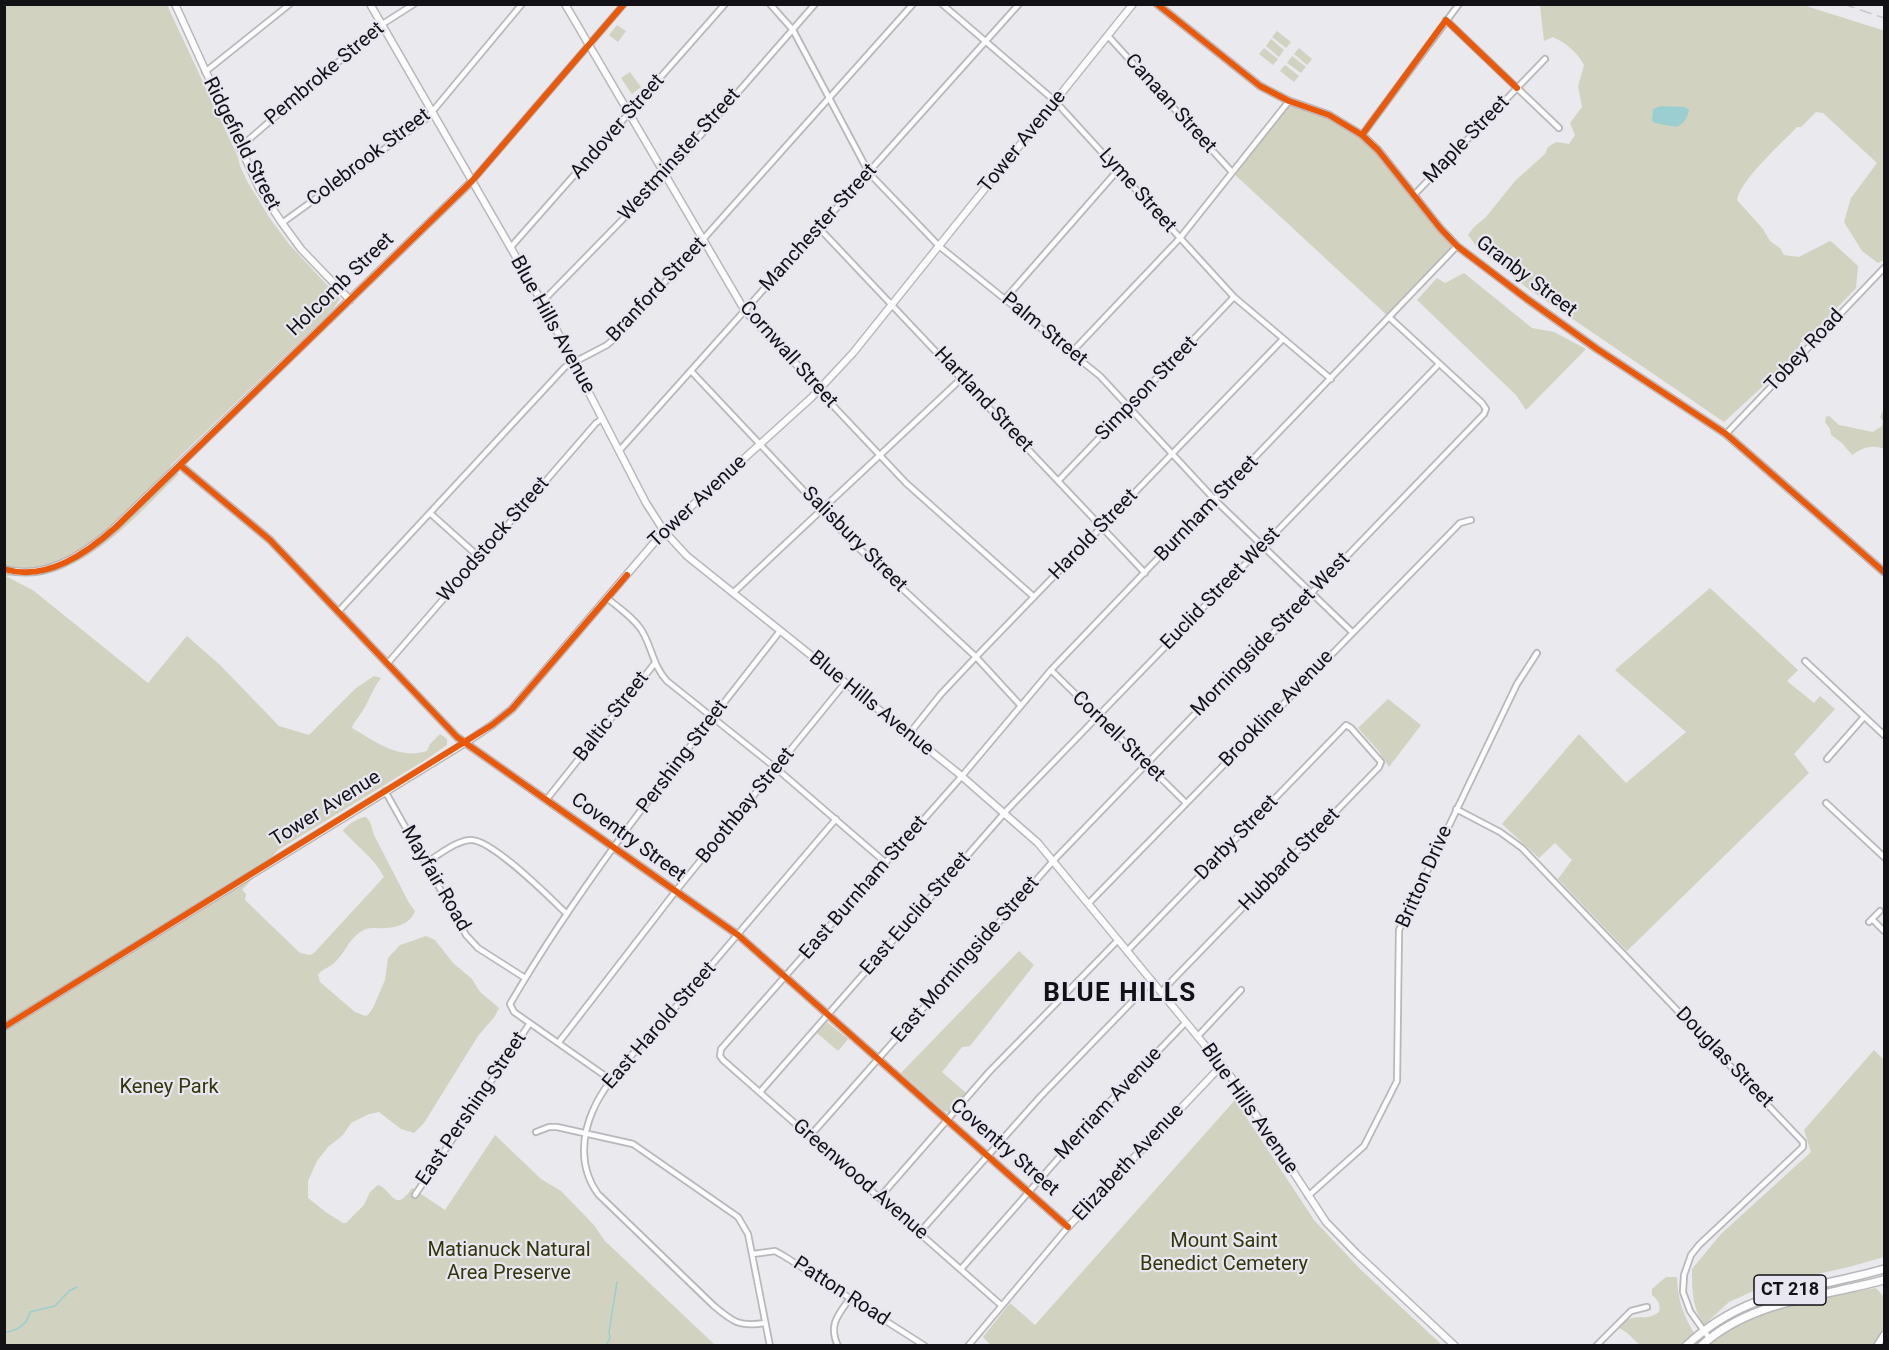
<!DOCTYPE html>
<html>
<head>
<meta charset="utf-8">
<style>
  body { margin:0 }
  #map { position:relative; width:1889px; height:1350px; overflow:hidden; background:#e9e9ee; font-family:Roboto,sans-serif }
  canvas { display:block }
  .frame { position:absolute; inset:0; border:6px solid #121115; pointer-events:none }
</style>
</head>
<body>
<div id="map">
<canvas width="1889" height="1350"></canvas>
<div class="frame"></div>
</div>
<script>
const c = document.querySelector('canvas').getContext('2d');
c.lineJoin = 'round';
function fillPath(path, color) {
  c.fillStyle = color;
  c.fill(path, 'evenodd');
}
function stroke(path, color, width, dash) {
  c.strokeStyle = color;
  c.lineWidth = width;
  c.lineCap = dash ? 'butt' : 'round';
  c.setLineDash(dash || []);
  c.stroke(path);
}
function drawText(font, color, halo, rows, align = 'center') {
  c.font = font + ' Roboto,sans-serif';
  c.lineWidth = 4.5;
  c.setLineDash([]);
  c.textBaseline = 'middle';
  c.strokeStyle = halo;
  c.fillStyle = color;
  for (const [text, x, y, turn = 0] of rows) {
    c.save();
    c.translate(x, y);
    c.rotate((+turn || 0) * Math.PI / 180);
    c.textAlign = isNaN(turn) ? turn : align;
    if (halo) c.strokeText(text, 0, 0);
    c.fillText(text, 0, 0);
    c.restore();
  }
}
fillPath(new Path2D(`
  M 5,5 L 167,5 L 238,157 L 240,166 L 247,181 L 271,220 L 289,244 L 340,299 L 333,309 L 170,466 L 179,474 C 142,510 98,561 47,574 C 33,578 19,574 6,576 L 34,591 L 148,683 L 187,636 L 220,665 L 279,726 L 309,735 L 356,688 L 374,676 L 381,678 C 372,689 368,705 359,716 C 356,721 353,723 352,728 C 376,742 399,760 427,751 L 430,744 L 440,734 L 447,739 L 447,745 L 427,759 L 278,850 L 242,890 L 246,894 L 245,900 L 300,953 L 310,955 L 314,953 L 384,877 C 375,859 357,846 343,831 C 346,825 360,817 366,817 L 370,822 L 374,835 L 409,903 L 415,911 C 411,923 397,928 384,928 C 378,929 372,927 366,929 C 349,936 346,953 333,964 C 328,968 322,969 318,975 L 320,982 L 355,1012 L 365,1016 L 368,1015 L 373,1008 L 385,980 L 388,958 L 400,945 L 426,936 L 435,940 L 453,963 L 472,979 L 480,992 L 499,1008 L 495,1016 L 478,1036 L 424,1123 L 414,1133 L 401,1129 L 379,1112 L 369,1114 L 351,1123 L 343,1135 L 328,1147 L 317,1161 L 308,1181 L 308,1198 L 327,1213 L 343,1223 L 346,1223 L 364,1205 L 370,1192 L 378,1185 C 392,1189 394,1215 412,1188 L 445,1210 L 495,1135 L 541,1179 L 561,1191 L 593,1224 L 605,1241 L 715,1345 L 5,1345 Z
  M 1540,5 L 1803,5 L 1882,30 L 1884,29 L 1884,260 L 1878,263 L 1862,251 L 1844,222 L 1851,198 L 1877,163 L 1823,113 L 1816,112 L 1801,127 L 1797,127 C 1782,143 1740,180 1737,200 L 1763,229 L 1770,241 L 1780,248 L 1784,255 L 1799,257 L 1830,241 L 1833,243 L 1858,266 L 1856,288 L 1808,338 L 1800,343 L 1800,346 L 1789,357 L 1788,363 L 1724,422 L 1527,288 L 1477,247 L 1468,235 L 1474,227 L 1486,217 L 1515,181 L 1545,154 L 1548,147 L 1556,142 L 1569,144 L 1575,135 L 1570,123 L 1582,107 L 1578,86 L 1584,65 C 1577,52 1566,43 1553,37 L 1544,41 ZM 1685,107 L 1687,117 L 1676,127 L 1652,121 L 1676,108 Z
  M 617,25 L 626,31 L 618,42 L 609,35 Z
  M 1277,31 L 1291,42 L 1286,48 L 1272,37 Z
  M 1271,39 L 1284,50 L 1279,57 L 1266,46 Z
  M 1264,48 L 1278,59 L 1273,65 L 1259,54 Z
  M 1299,48 L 1312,59 L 1307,65 L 1294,54 Z
  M 1292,56 L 1306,67 L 1301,73 L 1287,63 Z
  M 1285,65 L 1299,76 L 1294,82 L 1280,71 Z
  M 630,72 L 641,87 L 632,94 L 621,78 Z
  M 1289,101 L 1300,103 L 1362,135 L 1457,246 L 1390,318 L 1232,172 Z
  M 1464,273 L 1532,328 L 1554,332 L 1586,349 L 1526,410 L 1516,395 L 1417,300 L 1437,278 L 1445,283 Z
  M 1884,409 L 1884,449 C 1872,444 1862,448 1852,455 L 1842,443 L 1831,435 L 1830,429 L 1825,422 L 1826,417 L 1829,416 L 1839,425 L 1873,432 L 1882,426 L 1883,421 L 1880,417 Z
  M 1710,588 L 1798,670 L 1787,681 L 1814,703 L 1820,696 L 1835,709 L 1794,754 L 1809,773 L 1627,951 L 1558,879 L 1572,860 L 1555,843 L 1539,858 L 1502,824 L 1579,734 L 1626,783 L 1686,732 L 1615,670 Z
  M 1388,699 L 1421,725 L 1389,767 L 1377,749 L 1358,728 Z
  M 1019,951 L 1034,965 L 970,1046 L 962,1047 L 942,1072 L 966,1093 L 949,1112 L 944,1111 L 901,1073 Z
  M 827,1022 L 848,1039 L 838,1051 L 817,1033 Z
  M 1874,1050 L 1884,1060 L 1884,1257 L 1849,1267 L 1767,1285 L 1729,1302 L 1704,1325 C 1692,1307 1692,1290 1692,1269 L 1721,1234 L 1811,1152 L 1804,1130 Z
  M 1235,1100 L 1314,1220 L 1362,1271 L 1442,1345 L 992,1346 L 983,1337 L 1010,1303 L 1035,1325 Z
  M 1666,1277 L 1677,1277 C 1677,1298 1684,1318 1696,1336 L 1687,1345 L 1640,1345 L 1626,1332 L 1617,1327 C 1636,1309 1644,1324 1659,1312 C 1661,1304 1658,1300 1652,1295 L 1652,1289 Z
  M 1876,1288 L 1884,1297 L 1884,1333 L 1877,1345 L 1706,1346 C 1753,1308 1818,1298 1876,1288 Z`), '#d1d2bf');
fillPath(new Path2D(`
  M 1661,106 L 1685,107 L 1689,110 C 1688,117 1683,125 1676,127 L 1655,123 L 1652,121 L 1653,109 Z`), '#9bced1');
stroke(new Path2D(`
  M 4,1333 C 17,1330 27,1326 30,1312 L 55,1306 L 69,1291 L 77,1287
  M 606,1346 L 610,1338 L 609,1332 L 617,1282`), '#9bced1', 1.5);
const street = new Path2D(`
  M 770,4 L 793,30 L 869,173 L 939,246 L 1100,376 L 1215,500 L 1352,632
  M 942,4 L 1055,101 L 1234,297 L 1331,379
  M 1446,20 L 1559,128
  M 1108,36 L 1232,172
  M 205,72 L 290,4
  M 1362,135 L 1459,4
  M 239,148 L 381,25 L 414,4
  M 472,181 L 624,4
  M 1414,195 L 1545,59
  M 282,223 L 427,118 L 522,4
  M 819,228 L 1145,573
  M 510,248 L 725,4
  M 1005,299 L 1118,170
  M 542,302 L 665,176 L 815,4
  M 1071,353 L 1180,238 L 1289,101
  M 691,371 L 852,542 L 976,657 L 1021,706
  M 820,389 L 823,395 L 906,483 L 1034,597
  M 1726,434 L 1884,268
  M 619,451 L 1019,4
  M 1059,480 L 1234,297
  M 430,513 L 479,557
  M 733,593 L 962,378
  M 607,598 C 619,608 634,618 642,631 C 652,647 653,666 667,681 L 777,769 L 886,863
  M 338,612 L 565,367 L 607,345 L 614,339 L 913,4
  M 1805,661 L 1884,735
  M 387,664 L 596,423 L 602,419
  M 1051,670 L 1186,803
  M 909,734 L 941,694 L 973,660 L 1283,339
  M 1827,759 L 1864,717
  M 385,791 L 466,935 L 478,948 L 525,978
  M 547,799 L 655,663
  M 1826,803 L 1884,857
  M 1456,809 L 1500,832 L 1522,848 L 1803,1142 L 1803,1147 L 1699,1245 L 1691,1255 L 1684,1275 L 1683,1292 L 1690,1311 L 1709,1338
  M 425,863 C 438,856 455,841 470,840 C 491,838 550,898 567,914
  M 1088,904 L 1460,523 L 1471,520
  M 1872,919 L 1884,931
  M 1869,922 L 1880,911
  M 1127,951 L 1346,725 L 1351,728 L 1381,762 L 1379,767 L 1161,992
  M 1198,1036 L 1241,990
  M 559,1042 L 675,892 L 845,683
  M 611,1080 L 514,1012 L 510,1004 C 587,872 686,752 780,631
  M 760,1092 L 1008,809 L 1439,364
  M 536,1132 L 549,1127 L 557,1127 L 633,1144 L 738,1217 L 748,1234 L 770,1346
  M 810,1136 L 1054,860 L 1484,414 L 1486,409 L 1482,403 L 1390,318
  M 415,1195 L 530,1023
  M 1308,1196 L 1364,1146 L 1397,1081 L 1399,930 L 1517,684 L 1537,653
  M 880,1197 L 989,1072 L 1118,940
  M 920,1232 L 1040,1097 L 1152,981
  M 753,1254 L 775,1251 L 784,1256 L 925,1346
  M 961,1269 L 1093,1119 L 1186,1022
  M 1001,1305 L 723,1060 L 720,1056 L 721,1049 L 962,776 L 1051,670 L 1457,246
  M 765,1323 C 739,1327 733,1322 714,1306 L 598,1194 C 579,1168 581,1136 594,1108 C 608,1076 650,1036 674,1009 C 728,946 782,883 836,819
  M 838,1346 C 828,1325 838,1315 850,1298
  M 968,1346 L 1068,1227
  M 1596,1346 L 1631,1311 L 1647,1307`);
const secondary = new Path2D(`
  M 175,4 L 259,188 L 282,223 L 301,249 L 350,300
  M 370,4 L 542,302 L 646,503 L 664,531 L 687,556 L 958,773 L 1038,843 L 1231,1077 L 1326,1222 L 1356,1253 L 1455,1346
  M 565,4 L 745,311 L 820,389
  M 1157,4 L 1260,86 L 1289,101 L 1329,115 L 1362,135 L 1378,150 L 1440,228 L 1457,246 L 1527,299 L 1597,349 L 1726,434 L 1884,572
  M 180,465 L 270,540 L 457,737 L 738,935 L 1068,1227 L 1222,1065
  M 4,569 C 43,581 81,556 110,532 L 472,181
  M 4,1027 L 465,743 L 492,725 L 512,709 L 664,531 L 811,398 L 853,353 L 1133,4
  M 1877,1346 L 1884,1335`);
const primary = new Path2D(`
  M 1686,1346 C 1748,1288 1809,1291 1884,1269
  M 1701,1346 C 1751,1300 1822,1297 1884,1280`);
stroke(street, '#b8b7bb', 8);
stroke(secondary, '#b8b7bb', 9);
stroke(primary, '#b8b7bb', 10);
stroke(street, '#fcfcfc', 4.5);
stroke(secondary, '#fcfcfc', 6);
stroke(primary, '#fcfcfc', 7);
stroke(new Path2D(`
  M 1843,4 L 1884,18`), '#c7c7c9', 1.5, [12, 6]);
stroke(new Path2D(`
  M 1157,4 L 1260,86 L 1289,101 L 1329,115 L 1362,135 L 1378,150 L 1440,228 L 1457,246 L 1527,299 L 1597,349 L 1726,434 L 1884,572
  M 1362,135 L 1446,20 L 1517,88
  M 180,465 L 270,540 L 457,737 L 738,935 L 1068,1227
  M 4,569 C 46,582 87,553 116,527 L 472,181 L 624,4
  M 4,1027 L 492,725 L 512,709 L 627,575`), '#e8590c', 6);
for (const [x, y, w] of [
  [1790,1290,72]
]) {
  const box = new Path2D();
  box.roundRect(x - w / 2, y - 15, w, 30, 4.5);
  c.fillStyle = '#e7e6f1';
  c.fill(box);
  stroke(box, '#121115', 1.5);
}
drawText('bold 18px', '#121115', null, [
  ["CT 218",1790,1290]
]);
drawText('20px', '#121115', '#e7e6f1', [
  ["Pembroke Street",325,74,-40],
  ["Canaan Street",1170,104,48],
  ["Andover Street",618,127,-49],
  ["Maple Street",1467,140,-46],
  ["Tower Avenue",1023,142,-51],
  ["Ridgefield Street",241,144,63],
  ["Westminster Street",680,155,-48],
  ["Colebrook Street",369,158,-37],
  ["Lyme Street",1137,191,48],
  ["Manchester Street",819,228,-48],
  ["Granby Street",1526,277,37],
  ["Holcomb Street",341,285,-44],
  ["Branford Street",657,290,-47],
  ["Blue Hills Avenue",552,325,61],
  ["Palm Street",1044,330,39],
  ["Tobey Road",1805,351,-47],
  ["Cornwall Street",788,355,48],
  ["Simpson Street",1147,389,-46],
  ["Hartland Street",983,400,47],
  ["Tower Avenue",698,502,-43],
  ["Burnham Street",1207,509,-46],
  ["Harold Street",1094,535,-46],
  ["Woodstock Street",494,540,-49],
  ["Salisbury Street",854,540,45],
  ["Euclid Street West",1221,589,-46],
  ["Morningside Street West",1271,635,-46],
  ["Blue Hills Avenue",871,704,39],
  ["Brookline Avenue",1277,709,-46],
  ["Baltic Street",612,717,-52],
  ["Cornell Street",1118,737,44],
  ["Pershing Street",683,757,-53],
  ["Boothbay Street",746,806,-51],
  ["Tower Avenue",326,809,-32],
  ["Coventry Street",628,838,36],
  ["Darby Street",1237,838,-46],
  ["Hubbard Street",1290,860,-46],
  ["Britton Drive",1425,877,-66],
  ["Mayfair Road",435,879,60],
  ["East Burnham Street",864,888,-49],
  ["East Euclid Street",916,914,-49],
  ["East Morningside Street",966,960,-49],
  ["East Harold Street",660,1026,-49],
  ["Douglas Street",1724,1058,46],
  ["Merriam Avenue",1109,1104,-47],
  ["East Pershing Street",472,1109,-56],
  ["Blue Hills Avenue",1249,1109,55],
  ["Coventry Street",1004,1148,41],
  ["Elizabeth Avenue",1129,1163,-47],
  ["Greenwood Avenue",860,1180,41],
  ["Patton Road",841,1292,33]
]);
drawText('20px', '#353508', '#e7e6f1', [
  ["Keney Park",169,1088],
  ["Mount Saint",1224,1242],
  ["Benedict Cemetery",1224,1265],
  ["Matianuck Natural",509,1251],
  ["Area Preserve",509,1274]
]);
c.letterSpacing = '1.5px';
drawText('bold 26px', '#121115', '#e7e6f1', [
  ["BLUE HILLS",1120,994]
]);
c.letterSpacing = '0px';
</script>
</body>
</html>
